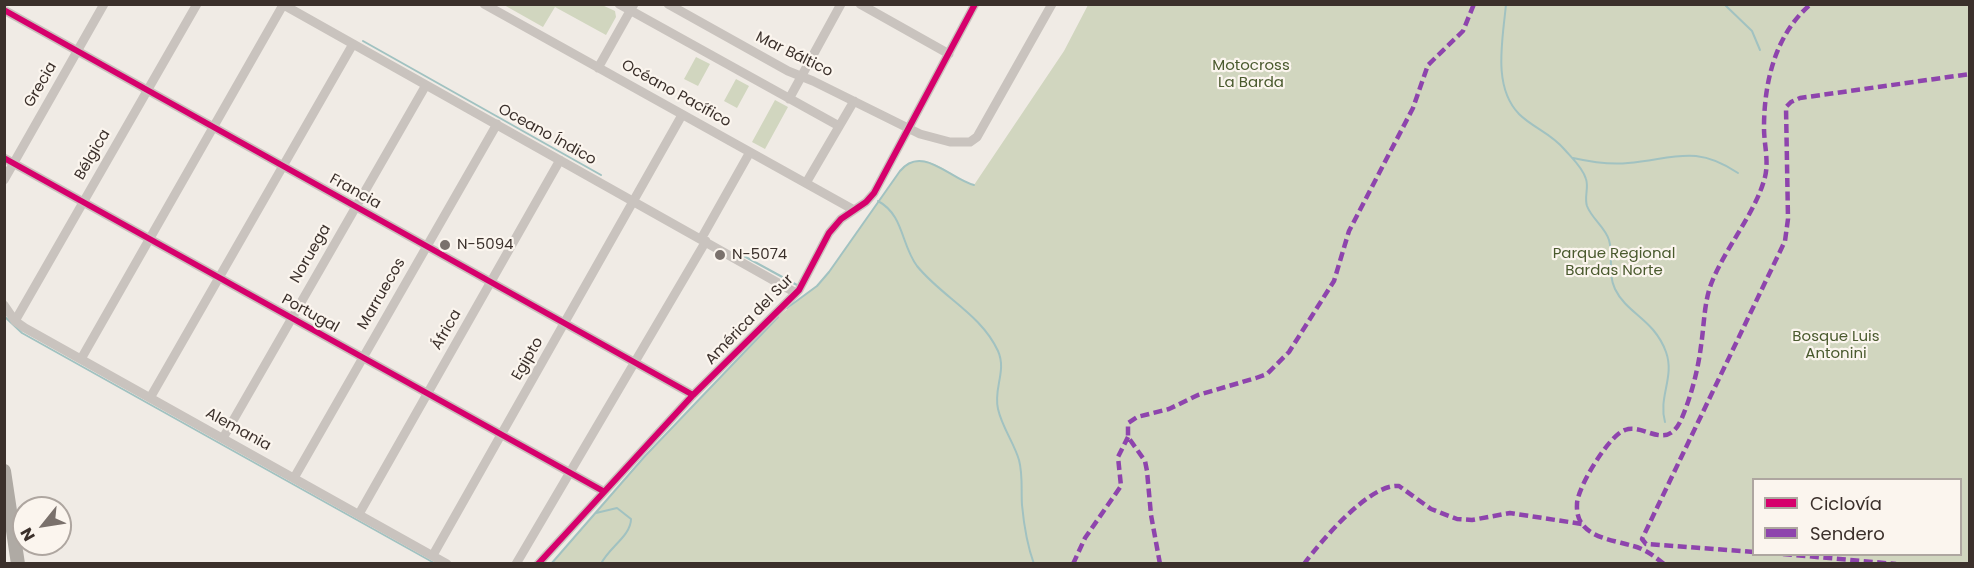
<!DOCTYPE html>
<html>
<head>
<meta charset="utf-8">
<style>
  body { margin:0 }
  #map { position:relative; width:1974px; height:568px; overflow:hidden; background:#f0ebe5; font-family:Poppins,sans-serif }
  canvas { display:block }
  .frame { position:absolute; inset:0; border:6px solid #3b302b; pointer-events:none }
  .legend { position:absolute; left:1752px; top:478px; width:210px; height:78px; box-sizing:border-box; background:#fbf5ee; border:2px solid #aea6a0; margin:0; padding:8px 10px; list-style:none; font-size:18px; color:#3b302b }
  .legend li { display:flex; align-items:center; gap:12px; height:30px }
  .legend b { width:30px; border:2px solid #aea6a0 }
  .north { position:absolute; left:12px; top:496px; width:60px; height:60px; box-sizing:border-box; background:#fbf5ee; border:2px solid #aea6a0; border-radius:50%; rotate:240deg; font-size:16px; font-weight:700; line-height:24px; text-align:center; color:#3b302b }
  .north::after { content:''; display:block; margin:auto; width:21px; height:27px; background:#7a716c; clip-path:polygon(50% 0,100% 100%,50% 72%,0 100%) }
</style>
</head>
<body>
<div id="map">
<canvas width="1974" height="568"></canvas>
<div class="frame"></div>
<ul class="legend">
<li><b style="height:8px;background:#d6006c"></b>Ciclovía</li>
<li><b style="height:8px;background:#8e44ad"></b>Sendero</li>
</ul>
<div class="north">N</div>
</div>
<script>
const c = document.querySelector('canvas').getContext('2d');
c.lineJoin = 'round';
function fillPath(path, color) {
  c.fillStyle = color;
  c.fill(path, 'evenodd');
}
function stroke(path, color, width, dash) {
  c.strokeStyle = color;
  c.lineWidth = width;
  c.lineCap = dash ? 'butt' : 'round';
  c.setLineDash(dash || []);
  c.stroke(path);
}
function drawText(font, color, halo, rows, align = 'center') {
  c.font = font + ' Poppins,sans-serif';
  c.lineWidth = 4.5;
  c.setLineDash([]);
  c.textBaseline = 'middle';
  c.strokeStyle = halo;
  c.fillStyle = color;
  for (const [text, x, y, turn = 0] of rows) {
    c.save();
    c.translate(x, y);
    c.rotate((+turn || 0) * Math.PI / 180);
    c.textAlign = isNaN(turn) ? turn : align;
    if (halo) c.strokeText(text, 0, 0);
    c.fillText(text, 0, 0);
    c.restore();
  }
}
fillPath(new Path2D(`
  M 504,5 L 602,5 L 615,11 L 616,17 L 606,35 L 555,7 L 543,27 Z
  M 1088,5 L 1969,5 L 1969,563 L 551,564 L 645,456 L 780,315 L 823,280 L 904,166 C 927,148 953,179 974,185 L 1064,51 ZM 1754,480 L 1960,480 L 1960,554 L 1754,554 Z
  M 696,57 L 710,64 L 698,86 L 684,79 Z
  M 736,79 L 749,86 L 737,108 L 724,101 Z
  M 775,100 L 788,107 L 765,149 L 752,142 Z`), '#d1d6bf');
stroke(new Path2D(`
  M 1506,4 C 1503,39 1492,86 1519,114 C 1533,128 1551,133 1565,150 C 1572,158 1583,168 1586,179 C 1589,188 1584,197 1587,206 C 1592,219 1605,227 1609,240 C 1614,257 1607,272 1615,289 C 1627,314 1654,319 1666,352 C 1675,377 1658,397 1665,422
  M 1724,4 L 1752,31 L 1760,50
  M 363,41 L 601,175
  M 1573,158 C 1591,162 1609,165 1628,163 C 1674,159 1695,144 1738,173
  M 878,201 C 904,215 901,245 917,266 C 942,297 981,314 998,351 C 1007,371 993,389 998,409 C 1002,427 1014,443 1019,460 C 1023,475 1021,490 1022,505 C 1024,526 1027,545 1034,564
  M 742,255 L 797,285
  M 787,308 L 817,286 L 829,272 L 900,171 C 922,144 950,179 974,185
  M 4,316 L 22,333 L 436,564
  M 596,513 L 617,508 L 631,519 C 631,536 608,548 601,564
  M 551,564 L 645,456 L 778,317`), '#a1c2c1', 2);
stroke(new Path2D(`
  M 282,4 L 796,293
  M 484,4 L 854,210
  M 619,4 L 839,126
  M 668,4 L 788,71 L 813,81 L 920,134 L 950,142 L 970,142 L 977,137 L 1052,4
  M 860,4 L 949,54
  M 4,10 L 693,395
  M 598,68 L 634,4
  M 789,99 L 841,4
  M 4,158 L 603,491
  M 4,180 L 104,4
  M 806,183 L 854,101
  M 701,239 L 750,152
  M 4,305 L 15,321 L 25,328 L 447,564
  M 15,321 L 197,4
  M 81,359 L 283,5
  M 150,398 L 353,44
  M 223,438 L 426,85
  M 294,478 L 497,124
  M 359,514 L 560,160
  M 433,555 L 682,115
  M 516,564 L 706,241
  M 538,564 L 693,395 L 799,290 L 829,233 L 841,219 L 866,202 L 874,193 L 975,4`), '#c9c3be', 9);
stroke(new Path2D(`
  M 4,471 L 18,564`), '#afaaa4', 14);
stroke(new Path2D(`
  M 1754,552 L 1646,544 L 1642,539 L 1785,241 L 1788,219 L 1786,107 L 1791,102 L 1800,98 L 1970,74
  M 1783,554 L 1896,564
  M 1073,564 L 1085,538 L 1121,486 L 1118,457 L 1128,437
  M 1160,564 L 1151,515 L 1147,471 L 1145,461 L 1128,437 L 1128,423 L 1137,417 L 1169,409 L 1198,395 L 1256,378 L 1267,374 L 1289,352 L 1334,281 L 1349,231 L 1413,108 L 1428,65 L 1463,31 L 1474,4
  M 1304,564 C 1321,541 1370,483 1399,486 L 1431,509 L 1457,519 L 1472,520 L 1510,513 L 1582,524
  M 1664,564 C 1654,556 1645,549 1633,546 C 1610,539 1575,537 1577,504 C 1577,488 1609,435 1625,430 C 1645,423 1666,452 1681,420 C 1691,397 1698,370 1701,346 C 1704,326 1704,306 1710,287 C 1723,250 1755,215 1765,177 C 1769,161 1764,144 1764,128 C 1764,83 1775,34 1811,4`), '#8e44ad', 4.5, [9, 4.5]);
stroke(new Path2D(`
  M 4,10 L 693,395
  M 4,158 L 603,491
  M 538,564 L 693,395 L 799,290 L 829,233 L 841,219 L 866,202 L 874,193 L 975,4`), '#d6006c', 6);
for (const [x, y, r, color] of [
  [445,245,6,"#7a716c"],
  [720,255,6,"#7a716c"]
]) {
  const dot = new Path2D();
  dot.arc(x, y, r, 0, 2 * Math.PI);
  c.fillStyle = color;
  c.fill(dot);
  stroke(dot, '#fbf5ee', 2);
}
drawText('15px', '#3b302b', '#fbf5ee', [
  ["Mar Báltico",794,55,26],
  ["Grecia",41,85,-60],
  ["Océano Pacífico",676,94,29],
  ["Oceano Índico",547,135,29],
  ["Bélgica",93,155,-60],
  ["Francia",355,192,29],
  ["Noruega",311,254,-60],
  ["Marruecos",382,294,-60],
  ["Portugal",310,314,29],
  ["América del Sur",750,320,-46],
  ["África",447,330,-60],
  ["Egipto",528,359,-60],
  ["Alemania",238,430,29]
]);
drawText('15px', '#4a5a2e', '#fbf5ee', [
  ["Motocross",1251,66],
  ["La Barda",1251,83],
  ["Parque Regional",1614,254],
  ["Bardas Norte",1614,271],
  ["Bosque Luis",1836,337],
  ["Antonini",1836,354]
]);
drawText('15px', '#3b302b', '#fbf5ee', [
  ["N-5094",457,245],
  ["N-5074",732,255]
], 'left');
</script>
</body>
</html>
